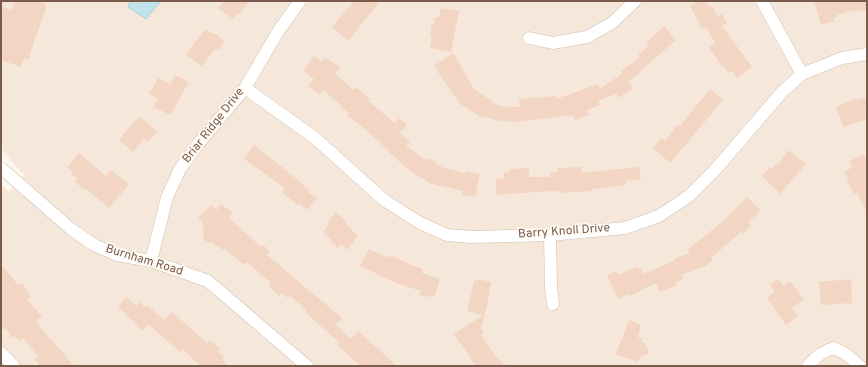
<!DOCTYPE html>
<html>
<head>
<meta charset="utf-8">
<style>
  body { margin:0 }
  #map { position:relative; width:868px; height:367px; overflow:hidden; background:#fdf6ec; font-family:Overpass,sans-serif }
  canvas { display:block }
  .frame { position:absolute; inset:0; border:2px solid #7a5c4d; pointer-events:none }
</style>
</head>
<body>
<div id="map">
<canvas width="868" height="367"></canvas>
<div class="frame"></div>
</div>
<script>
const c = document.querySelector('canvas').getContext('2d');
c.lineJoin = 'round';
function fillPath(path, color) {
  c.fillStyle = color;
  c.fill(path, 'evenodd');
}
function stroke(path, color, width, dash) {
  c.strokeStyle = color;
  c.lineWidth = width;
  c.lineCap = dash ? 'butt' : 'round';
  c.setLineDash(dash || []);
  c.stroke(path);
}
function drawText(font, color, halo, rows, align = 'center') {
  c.font = font + ' Overpass,sans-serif';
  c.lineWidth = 3.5;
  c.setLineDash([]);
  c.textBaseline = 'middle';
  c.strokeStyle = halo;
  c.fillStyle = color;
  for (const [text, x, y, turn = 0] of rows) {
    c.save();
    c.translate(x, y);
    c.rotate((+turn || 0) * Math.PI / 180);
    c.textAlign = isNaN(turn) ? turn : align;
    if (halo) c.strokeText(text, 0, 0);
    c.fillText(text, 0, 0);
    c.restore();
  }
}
fillPath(new Path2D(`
  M 1,1 L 867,1 L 867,366 L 1,366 L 1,184 L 9,192 L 24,175 L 1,149 Z`), '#f5e8da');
const water = new Path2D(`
  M 131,1 L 161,1 L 146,19 L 128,7 Z`);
fillPath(water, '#bfe3e8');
stroke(water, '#a5d3da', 1);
fillPath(new Path2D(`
  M 15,1 L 43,1 L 42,3 L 47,5 L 28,60 L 24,58 L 21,67 L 1,60 L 1,6 L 12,10 Z
  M 224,1 L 250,1 L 239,14 L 238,13 L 233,19 L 218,8 Z
  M 354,1 L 380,1 L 348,41 L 332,27 Z
  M 698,1 L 706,1 L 710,7 L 712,6 L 718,17 L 722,14 L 727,23 L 722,26 L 752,67 L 737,78 L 732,71 L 729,73 L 724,66 L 722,67 L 709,47 L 715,43 L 706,27 L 702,29 L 690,6 Z
  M 814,1 L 867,1 L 867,10 L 851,11 L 837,15 L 838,17 L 833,18 L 834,21 L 821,25 Z
  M 441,8 L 459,11 L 451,52 L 430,48 L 432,38 L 430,37 L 432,24 L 434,24 L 435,17 L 439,17 Z
  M 664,26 L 676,40 L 639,72 L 640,73 L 628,81 L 633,88 L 618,98 L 616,94 L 598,101 L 600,105 L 587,110 L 589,115 L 575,120 L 573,115 L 514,122 L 495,120 L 484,116 L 483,119 L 459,103 L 434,66 L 453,53 L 474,89 L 499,106 L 520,107 L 519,99 L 556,96 L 556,99 L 598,84 L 600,89 L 623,73 L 624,76 L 621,71 L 640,58 L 638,55 L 649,46 L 646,43 Z
  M 205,29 L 213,34 L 214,33 L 225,41 L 219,50 L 216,48 L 202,66 L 186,55 Z
  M 314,56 L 322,62 L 325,57 L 340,67 L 335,74 L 354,90 L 356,87 L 370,99 L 368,101 L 395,123 L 399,118 L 407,125 L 400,133 L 410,142 L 406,146 L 424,159 L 425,158 L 427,160 L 429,158 L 443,168 L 466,173 L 467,171 L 480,174 L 475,197 L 462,195 L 463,191 L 429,183 L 423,178 L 422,179 L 402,164 L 388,151 L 388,150 L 358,123 L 347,116 L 349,113 L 340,106 L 341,105 L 323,90 L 320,95 L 308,86 L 314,79 L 303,71 Z
  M 175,75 L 189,82 L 170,115 L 154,107 L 158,99 L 149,94 L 158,78 L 170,84 Z
  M 710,89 L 723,100 L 670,163 L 653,148 L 661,138 L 665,141 L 678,124 L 680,126 Z
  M 864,98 L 864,99 L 867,98 L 867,119 L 843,127 L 836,107 L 855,99 L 856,100 Z
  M 140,117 L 157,131 L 148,142 L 144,139 L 133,152 L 119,140 L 136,119 L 137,120 Z
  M 254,145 L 292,175 L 309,190 L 308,192 L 317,199 L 307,210 L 299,203 L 297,205 L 282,192 L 285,188 L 244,159 Z
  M 789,150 L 806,164 L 780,194 L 762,176 L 770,167 L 772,169 L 777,163 L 778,164 Z
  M 79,153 L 106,176 L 111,170 L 129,184 L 109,208 L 86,189 L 85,190 L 75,182 L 77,179 L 71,174 L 73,172 L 67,167 Z
  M 863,154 L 867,162 L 867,213 L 857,193 L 854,194 L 847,180 L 848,179 L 844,172 L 853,167 L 849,162 Z
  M 582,167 L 582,173 L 639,167 L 641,179 L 626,181 L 626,185 L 592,189 L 592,191 L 558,193 L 558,191 L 551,191 L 496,195 L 496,179 L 504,178 L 503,173 L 510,172 L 510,169 L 529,168 L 529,177 L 550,177 L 550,173 L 558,172 L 557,168 Z
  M 747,197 L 760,210 L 748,223 L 751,226 L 743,234 L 741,232 L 711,258 L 713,260 L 703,268 L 702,267 L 682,275 L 683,279 L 676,282 L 677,285 L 660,292 L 656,283 L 630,296 L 629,294 L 618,299 L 607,275 L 616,271 L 618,275 L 636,267 L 641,269 L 644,274 L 662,266 L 675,260 L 674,259 L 690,253 L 687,250 L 722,222 Z
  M 221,204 L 233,213 L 229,218 L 261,247 L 263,245 L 270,251 L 267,255 L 342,318 L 336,325 L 351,339 L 358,331 L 397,366 L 361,366 L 337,345 L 340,343 L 308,315 L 308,314 L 306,312 L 307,311 L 290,296 L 288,298 L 282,293 L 279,296 L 269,286 L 271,283 L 255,269 L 246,262 L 244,265 L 224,248 L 223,250 L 212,242 L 209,243 L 202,238 L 204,235 L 202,221 L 198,218 L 211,205 L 217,210 Z
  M 336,212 L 346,221 L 345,223 L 358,236 L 347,250 L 341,244 L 338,248 L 331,242 L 332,240 L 323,232 L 329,224 L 328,222 Z
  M 369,249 L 384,256 L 384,255 L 390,258 L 391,255 L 411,265 L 423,269 L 422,273 L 440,279 L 434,297 L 429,296 L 428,297 L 419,295 L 421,291 L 396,283 L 360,266 Z
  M 1,264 L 18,285 L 22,283 L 31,296 L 27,299 L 42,317 L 36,321 L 50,339 L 50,338 L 74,366 L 40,366 L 34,359 L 38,356 L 23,338 L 19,341 L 15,336 L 13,338 L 5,328 L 1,331 Z
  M 477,279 L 491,282 L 488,301 L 481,328 L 484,333 L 481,335 L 496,357 L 506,366 L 476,366 L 454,334 L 483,315 L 467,311 L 474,281 L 477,281 Z
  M 778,279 L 784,286 L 790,281 L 804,299 L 792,308 L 798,316 L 786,325 L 767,298 L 775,292 L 770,285 Z
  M 851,279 L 852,303 L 821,305 L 819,282 Z
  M 126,297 L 136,306 L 139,302 L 145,307 L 147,305 L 164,320 L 172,312 L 207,343 L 210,340 L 220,349 L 218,352 L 224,357 L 222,360 L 229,366 L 201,366 L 182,349 L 180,352 L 148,324 L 143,331 L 118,307 Z
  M 629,320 L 641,325 L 638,337 L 642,339 L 641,342 L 645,343 L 649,353 L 640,357 L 638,362 L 616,354 Z`), '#f3d5c3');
const minor = new Path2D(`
  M 762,1 L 802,74
  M 529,38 L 553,43 L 587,37 L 612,23 L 635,1
  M 245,88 L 315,138 L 384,200 L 420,223 L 447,235 L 472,237 L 550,235 L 625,228 L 659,216 L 689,196 L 715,170 L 782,92 L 802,74 L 842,58 L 867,54
  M 1,168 L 71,229 L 94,245 L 117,255 L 151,261 L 208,281 L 307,366
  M 550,235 L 551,287 L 553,304
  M 151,261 L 167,197 L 180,169 L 199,143 L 245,88 L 279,30 L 300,1
  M 1,353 L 14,366
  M 808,366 C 815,357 823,351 834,348 L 846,354 L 860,366`);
stroke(minor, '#d1beb0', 13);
stroke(minor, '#fff', 12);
drawText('12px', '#7a5c4d', '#fffaf3', [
  ["Briar Ridge Drive",214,126,-52],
  ["Barry Knoll Drive",564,232,-4],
  ["Burnham Road",144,261,17]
]);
</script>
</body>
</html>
